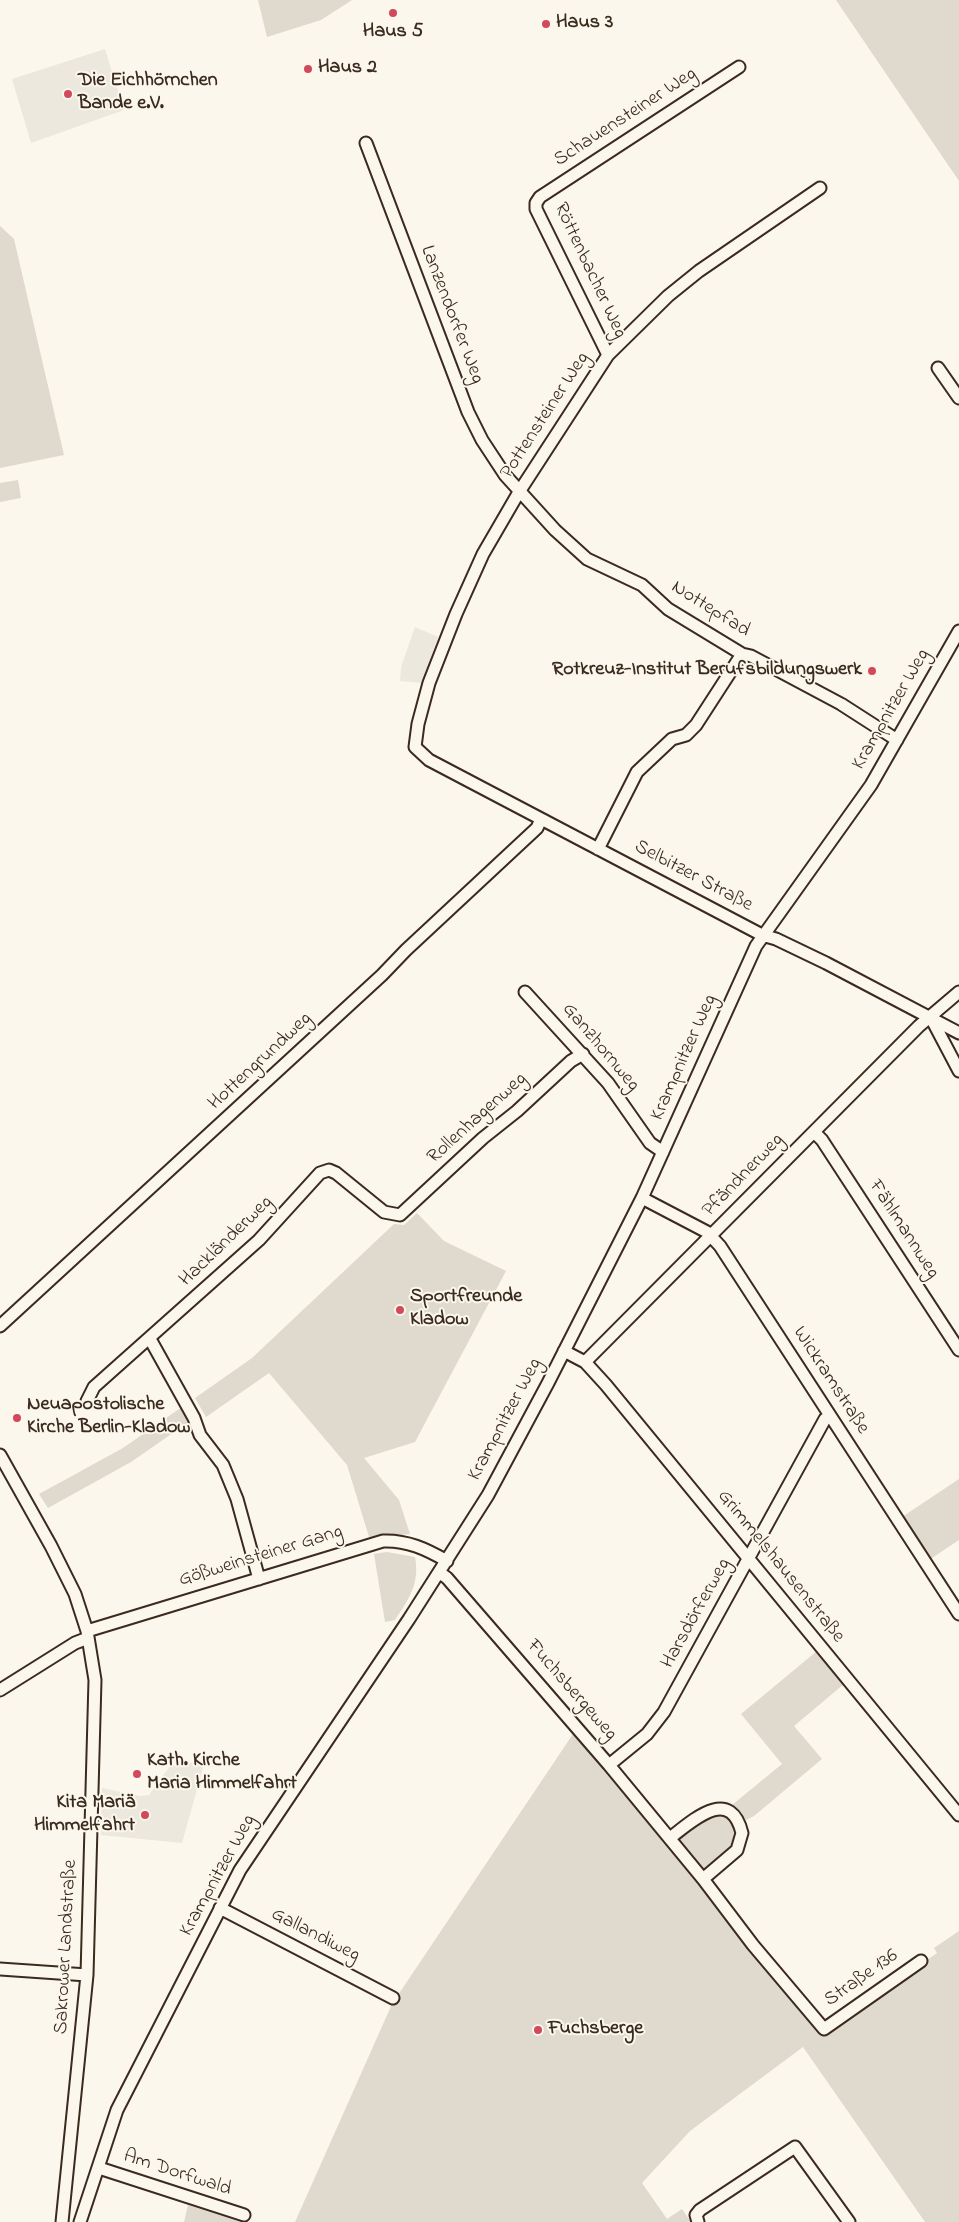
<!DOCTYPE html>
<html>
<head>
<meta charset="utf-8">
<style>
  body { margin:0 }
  canvas { display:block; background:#fbf7ec }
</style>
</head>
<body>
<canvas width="959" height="2222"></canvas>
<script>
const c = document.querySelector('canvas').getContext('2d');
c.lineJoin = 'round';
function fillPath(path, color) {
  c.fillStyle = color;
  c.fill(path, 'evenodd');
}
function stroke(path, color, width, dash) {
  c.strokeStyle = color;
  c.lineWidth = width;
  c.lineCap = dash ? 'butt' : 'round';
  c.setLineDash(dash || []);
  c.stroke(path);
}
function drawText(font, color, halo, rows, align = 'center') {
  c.font = font + ' "Indie Flower",sans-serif';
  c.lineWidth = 4;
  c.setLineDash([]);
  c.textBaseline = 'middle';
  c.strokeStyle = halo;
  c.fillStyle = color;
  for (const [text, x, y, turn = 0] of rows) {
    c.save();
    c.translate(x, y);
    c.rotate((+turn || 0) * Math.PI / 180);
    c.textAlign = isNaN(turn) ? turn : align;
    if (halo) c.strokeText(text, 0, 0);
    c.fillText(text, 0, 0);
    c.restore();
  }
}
fillPath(new Path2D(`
  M 105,49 L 124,110 L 31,143 L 12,79 Z
  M 415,627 L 438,637 L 422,683 L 400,681 L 401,667 Z
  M 205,1761 L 182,1843 L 101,1835 L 102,1788 L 140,1796 L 149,1795 L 170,1766 Z`), '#ede8dd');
fillPath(new Path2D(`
  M 258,0 L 352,0 L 321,20 L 267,37 Z
  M 836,0 L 959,0 L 959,181 L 842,9 Z
  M 0,226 L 14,239 L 64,455 L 0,468 Z
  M 18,480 L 21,498 L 0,502 L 0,483 Z
  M 417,1213 L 444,1241 L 506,1271 L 415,1442 L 364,1458 L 399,1500 L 410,1534 C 396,1536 383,1535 369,1537 L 347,1465 L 269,1373 L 206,1417 L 195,1398 L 252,1358 L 394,1224 L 404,1225 Z
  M 182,1407 L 190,1421 L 131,1462 L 48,1508 L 39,1494 L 123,1448 Z
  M 959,1479 L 959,1540 L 929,1560 L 902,1517 Z
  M 387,1552 L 415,1557 C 420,1583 409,1599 395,1620 L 385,1622 L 374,1554 Z
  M 817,1651 L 844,1684 L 794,1726 L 822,1759 L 754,1816 L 746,1820 L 732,1805 L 782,1764 L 741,1714 Z
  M 575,1731 L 824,2031 L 937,1953 L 934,1948 L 959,1931 L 959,2222 L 925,2222 L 803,2047 L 690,2131 L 642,2183 L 667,2219 L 682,2209 L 691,2222 L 295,2222 L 392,2004 Z
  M 716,1810 L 731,1818 L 738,1833 L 733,1848 L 706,1871 L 676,1838 Z
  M 188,2205 L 241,2222 L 184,2222 Z`), '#dfd9ce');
const minor = new Path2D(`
  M 366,143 L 468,412 L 482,440 L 505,475 L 555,530 L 587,559 L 642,585 L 668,609 L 742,654 L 751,656 L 841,704 L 897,740
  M 820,188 L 699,271 L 668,296 L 608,355 L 519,492 L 483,554 L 456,614 L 429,683 L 418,724 L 415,747 L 429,760 L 762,935 L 776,939 L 826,963 L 959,1033
  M 608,355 L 536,209 L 536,203 L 540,197 L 739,67
  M 938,368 L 959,398
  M 598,849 L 637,772 L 672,739 L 686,735 L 696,725 L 742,654
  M 525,992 L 608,1083 L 650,1143 L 663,1152
  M 930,1016 L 959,1071
  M 814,1132 L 822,1140 L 959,1350
  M 642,1198 L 707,1232 L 720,1246 L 959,1614
  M 0,1326 L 382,975 L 406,950 L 537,828 L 541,819
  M 150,1339 L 194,1418 L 200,1435 L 223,1465 L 237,1499 L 259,1579
  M 564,1351 L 585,1362 L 606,1385 L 959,1815
  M 585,1362 L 919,1026 L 959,992
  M 87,1401 L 94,1387 L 259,1240 L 320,1173 L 329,1170 L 336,1173 L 384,1212 L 400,1215 L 483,1138 L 517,1111 L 571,1061 L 583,1054
  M 0,1455 L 51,1546 L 75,1594 L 87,1631 L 95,1680 L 87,1975 L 62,2222
  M 439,1572 L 447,1578 L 609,1765 L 703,1879 L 753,1945 L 824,2029 L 921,1961
  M 87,1631 L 383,1541 C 407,1540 426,1549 447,1561
  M 0,1690 L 75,1643 L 88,1638
  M 609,1765 L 647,1734 L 664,1712 L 825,1419 L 830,1416
  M 670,1838 C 692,1821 730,1785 742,1833 L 737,1850 L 703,1879
  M 220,1908 L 393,1998
  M 0,1969 L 87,1975
  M 99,2168 L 244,2215
  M 80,2222 L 117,2110 L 240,1870 L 409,1619 L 488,1495 L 548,1383 L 642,1198 L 756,946 L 871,785 L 959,631
  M 698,2222 L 696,2215 L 700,2210 L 795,2147 L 849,2222`);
stroke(minor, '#3b2a1e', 15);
stroke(minor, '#fbf7ec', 11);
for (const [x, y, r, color] of [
  [393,13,5,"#d1495b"],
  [546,24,5,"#d1495b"],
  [308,69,5,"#d1495b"],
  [68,94,5,"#d1495b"],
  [872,671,5,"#d1495b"],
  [400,1310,5,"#d1495b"],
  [17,1418,5,"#d1495b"],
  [137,1774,5,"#d1495b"],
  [145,1815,5,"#d1495b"],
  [538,2030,5,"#d1495b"]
]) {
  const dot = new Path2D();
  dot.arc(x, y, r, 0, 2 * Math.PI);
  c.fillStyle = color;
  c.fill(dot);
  stroke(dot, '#fbf7ec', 2);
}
drawText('bold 20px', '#3b2a1e', '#fbf7ec', [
  ["Haus 3",556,24],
  ["Haus 5",393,33,"center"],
  ["Haus 2",318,69],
  ["Die Eichhörnchen",78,82],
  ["Bande e.V.",78,105],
  ["Rotkreuz-Institut Berufsbildungswerk",862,671,"right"],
  ["Sportfreunde",410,1298],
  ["Kladow",410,1321],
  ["Neuapostolische",27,1406],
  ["Kirche Berlin-Kladow",27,1429],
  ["Kath. Kirche",147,1762],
  ["Maria Himmelfahrt",147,1785],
  ["Kita Mariä",135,1804,"right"],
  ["Himmelfahrt",135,1827,"right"],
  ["Fuchsberge",548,2030]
], 'left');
drawText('20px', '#3b2a1e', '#fbf7ec', [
  ["Schauensteiner Weg",626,118,-33],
  ["Röttenbacher Weg",589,271,65],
  ["Lanzendorfer Weg",451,315,69],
  ["Pottensteiner Weg",546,416,-57],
  ["Nottepfad",710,610,32],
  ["Krampnitzer Weg",892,710,-60],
  ["Selbitzer Straße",693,877,28],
  ["Ganzhornweg",600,1048,50],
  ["Krampnitzer Weg",685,1058,-66],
  ["Hottengrundweg",261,1062,-43],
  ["Rollenhagenweg",478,1119,-42],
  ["Pfändnerweg",744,1176,-46],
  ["Fählmannweg",903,1230,57],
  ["Hackländerweg",227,1242,-44],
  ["Wickramstraße",830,1381,57],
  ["Krampnitzer Weg",506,1420,-62],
  ["Gößweinsteiner Gang",261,1557,-17],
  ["Grimmelshausenstraße",780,1567,51],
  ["Harsdörferweg",697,1614,-61],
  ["Fuchsbergeweg",571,1691,49],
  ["Krampnitzer Weg",219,1876,-61],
  ["Gallandiweg",315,1936,27],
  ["Sakrower Landstraße",67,1947,-87],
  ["Straße 136",862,1979,-35],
  ["Am Dorfwald",177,2174,18]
]);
</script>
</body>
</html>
